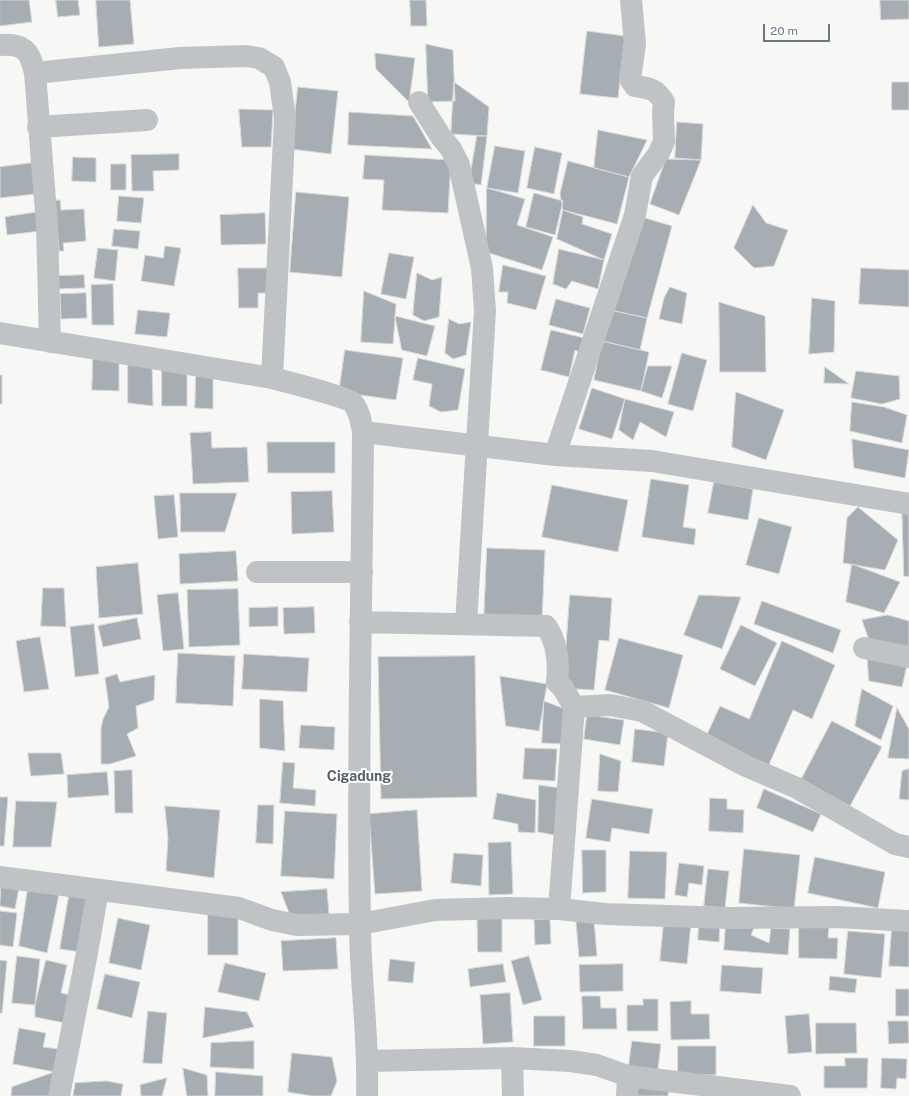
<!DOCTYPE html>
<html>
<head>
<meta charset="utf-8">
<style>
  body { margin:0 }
  #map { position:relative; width:909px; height:1096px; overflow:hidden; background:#f7f7f5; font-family:"Public Sans",sans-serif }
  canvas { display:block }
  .scale { position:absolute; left:763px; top:24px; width:67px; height:18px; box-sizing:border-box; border:2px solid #6a7883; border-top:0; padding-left:5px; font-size:12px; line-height:14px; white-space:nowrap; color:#6a7883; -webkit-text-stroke:3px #fff; paint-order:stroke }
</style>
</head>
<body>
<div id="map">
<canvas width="909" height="1096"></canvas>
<div class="scale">20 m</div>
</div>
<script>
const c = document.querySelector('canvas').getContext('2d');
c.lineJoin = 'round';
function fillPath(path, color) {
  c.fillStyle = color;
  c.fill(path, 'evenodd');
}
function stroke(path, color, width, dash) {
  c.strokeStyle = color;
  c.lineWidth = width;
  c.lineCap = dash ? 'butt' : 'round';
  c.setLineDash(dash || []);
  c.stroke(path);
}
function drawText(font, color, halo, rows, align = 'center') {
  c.font = font + ' "Public Sans",sans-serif';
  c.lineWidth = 4;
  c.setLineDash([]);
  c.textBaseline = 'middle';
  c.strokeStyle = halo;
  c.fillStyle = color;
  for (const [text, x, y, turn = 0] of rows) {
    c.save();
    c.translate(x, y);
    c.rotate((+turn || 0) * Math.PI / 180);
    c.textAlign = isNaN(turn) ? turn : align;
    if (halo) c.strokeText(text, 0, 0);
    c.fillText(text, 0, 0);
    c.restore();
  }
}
const building = new Path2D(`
  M 0,0 L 29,0 L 32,22 L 0,26 Z
  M 56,0 L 78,0 L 80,15 L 58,17 Z
  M 96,0 L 130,0 L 134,44 L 99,47 Z
  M 410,0 L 426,0 L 427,26 L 411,26 Z
  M 880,0 L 909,0 L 909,19 L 881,20 Z
  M 587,31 L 625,36 L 618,98 L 580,94 Z
  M 426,44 L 453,50 L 455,101 L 428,102 Z
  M 375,53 L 415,58 L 409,102 L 376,69 Z
  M 454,82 L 489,107 L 487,136 L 451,134 Z
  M 892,82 L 909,82 L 909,110 L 892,110 Z
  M 298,87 L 338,91 L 331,154 L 291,149 Z
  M 239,109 L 273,110 L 271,147 L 242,147 Z
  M 349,112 L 413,116 L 432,149 L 348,145 Z
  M 677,122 L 703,124 L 701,160 L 675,158 Z
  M 598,130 L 647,140 L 629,177 L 594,168 Z
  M 477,136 L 487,136 L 481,185 L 469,183 Z
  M 495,146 L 525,151 L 518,193 L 487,188 Z
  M 535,147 L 562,153 L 554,194 L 527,188 Z
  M 179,154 L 179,170 L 153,171 L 154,191 L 132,191 L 131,155 Z
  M 365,155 L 451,160 L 448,213 L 382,210 L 384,180 L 363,179 Z
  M 73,157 L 96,158 L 96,182 L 72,181 Z
  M 666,159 L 701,160 L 679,215 L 650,204 Z
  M 568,161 L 629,177 L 617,224 L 563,210 L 560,194 Z
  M 32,163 L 35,194 L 0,198 L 0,167 Z
  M 111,164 L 126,164 L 126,190 L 111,190 Z
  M 487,188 L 525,199 L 517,225 L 553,237 L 542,270 L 486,252 Z
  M 296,192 L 349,197 L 342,277 L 290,272 Z
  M 534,193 L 563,201 L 555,235 L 526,227 Z
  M 119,196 L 144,198 L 141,223 L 117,221 Z
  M 60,200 L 61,210 L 84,209 L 86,241 L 63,243 L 64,251 L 59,251 L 55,201 Z
  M 753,205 L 766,223 L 788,230 L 774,266 L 754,268 L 734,248 Z
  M 563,210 L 583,217 L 582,224 L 612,234 L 604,260 L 557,239 Z
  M 38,212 L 41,231 L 7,235 L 5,217 Z
  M 265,213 L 266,244 L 221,245 L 220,215 Z
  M 635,215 L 672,226 L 647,318 L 610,310 Z
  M 114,229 L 140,231 L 138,249 L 112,246 Z
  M 165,246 L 181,248 L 174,286 L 141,281 L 145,255 L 163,258 Z
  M 98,248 L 118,250 L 115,281 L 94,278 Z
  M 559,249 L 604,260 L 598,289 L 572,281 L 566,289 L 553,284 Z
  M 389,253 L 414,257 L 406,299 L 381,294 Z
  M 503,265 L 546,276 L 536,310 L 507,303 L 508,292 L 499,292 Z
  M 238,268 L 273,268 L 273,293 L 258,293 L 258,308 L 239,308 Z
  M 861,268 L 909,270 L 909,307 L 859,304 Z
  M 417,273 L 432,280 L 442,277 L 439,317 L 424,321 L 413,315 Z
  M 84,275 L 85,288 L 56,289 L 56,276 Z
  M 113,284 L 114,325 L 92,325 L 91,285 Z
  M 670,287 L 687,293 L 682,324 L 659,319 L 664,298 Z
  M 364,291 L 396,304 L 393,344 L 361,342 Z
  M 86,293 L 87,318 L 61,319 L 60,294 Z
  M 812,298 L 835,301 L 834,352 L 809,354 Z
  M 556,299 L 590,308 L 583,334 L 549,325 Z
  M 719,302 L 765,316 L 766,372 L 720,372 Z
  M 138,310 L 170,313 L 167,337 L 135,334 Z
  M 610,310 L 647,318 L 640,350 L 602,341 Z
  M 395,316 L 435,326 L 427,356 L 402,350 Z
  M 449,319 L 459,324 L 471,322 L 466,355 L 453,359 L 445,353 Z
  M 551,330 L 584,338 L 579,352 L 575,350 L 569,377 L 541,370 Z
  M 602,341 L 649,352 L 641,391 L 594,380 Z
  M 345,350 L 403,358 L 396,400 L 339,392 Z
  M 682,353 L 707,360 L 693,411 L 668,404 Z
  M 93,358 L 119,359 L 119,391 L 92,390 Z
  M 418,358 L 465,369 L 458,410 L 441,412 L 429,406 L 432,384 L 413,380 Z
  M 128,361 L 152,364 L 153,406 L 128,403 Z
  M 648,366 L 672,366 L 662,398 L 641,391 Z
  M 825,367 L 849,384 L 824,383 Z
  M 162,370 L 187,371 L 187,406 L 162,406 Z
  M 856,371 L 899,376 L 900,399 L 882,404 L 851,398 Z
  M 0,375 L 2,375 L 2,404 L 0,404 Z
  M 196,376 L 213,376 L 213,409 L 195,408 Z
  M 592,388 L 625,399 L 612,439 L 579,429 Z
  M 736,392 L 784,410 L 766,460 L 732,447 Z
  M 625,399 L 674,412 L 666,437 L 640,422 L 633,440 L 619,430 Z
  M 852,402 L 884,407 L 907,415 L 902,443 L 850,431 Z
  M 211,432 L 212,448 L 247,447 L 249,482 L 193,484 L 190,433 Z
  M 852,439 L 909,450 L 905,478 L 854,468 Z
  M 267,442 L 335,442 L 335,473 L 268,473 Z
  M 651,479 L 689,485 L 683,527 L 696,529 L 694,545 L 642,537 Z
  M 714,482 L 753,489 L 748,520 L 708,513 Z
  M 552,485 L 628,500 L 618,552 L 542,537 Z
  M 332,491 L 334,532 L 292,534 L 291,492 Z
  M 180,493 L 237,493 L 225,532 L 181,532 Z
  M 174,495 L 178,537 L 158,539 L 154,496 Z
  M 902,505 L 909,506 L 909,577 L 904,576 Z
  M 858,507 L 898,540 L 885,570 L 843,563 L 847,518 Z
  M 759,518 L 792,527 L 779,574 L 746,565 Z
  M 487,548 L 545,550 L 542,621 L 484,619 Z
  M 236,551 L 238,581 L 180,584 L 179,554 Z
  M 138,563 L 143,614 L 99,618 L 96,567 Z
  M 852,564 L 900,582 L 884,613 L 846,602 Z
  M 43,588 L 64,588 L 66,627 L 41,626 Z
  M 238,589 L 240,645 L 189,647 L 187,590 Z
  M 178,593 L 184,649 L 163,651 L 157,595 Z
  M 570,595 L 612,598 L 609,641 L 599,640 L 594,690 L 563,688 Z
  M 699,595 L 741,597 L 722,649 L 684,635 Z
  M 762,601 L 841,630 L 833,653 L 754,624 Z
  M 278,607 L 278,626 L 249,627 L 249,608 Z
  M 314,607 L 315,633 L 284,634 L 283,608 Z
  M 888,615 L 909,621 L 909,654 L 871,646 L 862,620 Z
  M 137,618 L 141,639 L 103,647 L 98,626 Z
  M 94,624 L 99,674 L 75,677 L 70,627 Z
  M 741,625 L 777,643 L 755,686 L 720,669 Z
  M 40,637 L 49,689 L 24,692 L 16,641 Z
  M 619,638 L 683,655 L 669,708 L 605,690 Z
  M 782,641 L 835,665 L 812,719 L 793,710 L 767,769 L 704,741 L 720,706 L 749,719 Z
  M 867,652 L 907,665 L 902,687 L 869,681 Z
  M 178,653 L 235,656 L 233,706 L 176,703 Z
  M 244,654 L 309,658 L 307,692 L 242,689 Z
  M 475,656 L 477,797 L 381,799 L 378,657 Z
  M 117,674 L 120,682 L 155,675 L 154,700 L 136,706 L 138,728 L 127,734 L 136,756 L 110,764 L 101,764 L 101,728 L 103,719 L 109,707 L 105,678 Z
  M 500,676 L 547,684 L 539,731 L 506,726 Z
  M 862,689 L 893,706 L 881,740 L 855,726 Z
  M 260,699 L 283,701 L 285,751 L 260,748 Z
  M 544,701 L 565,709 L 563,744 L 542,743 Z
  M 897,708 L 909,729 L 909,759 L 888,758 Z
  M 587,715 L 624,720 L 620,745 L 584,739 Z
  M 832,721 L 882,747 L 850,806 L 801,780 Z
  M 301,725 L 335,727 L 334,750 L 299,748 Z
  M 635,729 L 668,733 L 664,766 L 632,762 Z
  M 525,748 L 557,749 L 555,781 L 523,779 Z
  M 28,753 L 61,753 L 64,774 L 31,776 Z
  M 600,754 L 621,761 L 618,792 L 598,791 Z
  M 283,762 L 295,763 L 293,788 L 316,790 L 315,806 L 280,803 Z
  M 909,769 L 909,800 L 899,799 L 902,771 Z
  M 132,770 L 133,813 L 115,813 L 114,771 Z
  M 107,772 L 109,795 L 68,798 L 67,775 Z
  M 539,785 L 574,790 L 560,836 L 538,832 Z
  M 764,789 L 821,814 L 813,832 L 757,808 Z
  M 497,793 L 536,800 L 535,833 L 518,832 L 518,824 L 493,819 Z
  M 0,797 L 8,797 L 4,846 L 0,846 Z
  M 710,798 L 727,799 L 727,809 L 744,810 L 743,833 L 709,831 Z
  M 592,799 L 653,809 L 649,834 L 612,828 L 610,842 L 586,838 Z
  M 16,801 L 57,802 L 51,847 L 13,847 Z
  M 258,805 L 274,805 L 273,844 L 256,843 Z
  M 165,806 L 220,810 L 214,878 L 166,871 L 168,838 Z
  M 417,810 L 422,891 L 375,894 L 369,814 Z
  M 285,811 L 337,814 L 334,879 L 281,876 Z
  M 511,842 L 513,894 L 489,895 L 488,843 Z
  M 744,849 L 800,855 L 794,909 L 739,903 Z
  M 582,850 L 606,850 L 606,892 L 583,893 Z
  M 630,851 L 667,852 L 665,899 L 628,898 Z
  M 454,853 L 483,855 L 481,886 L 451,883 Z
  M 815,857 L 885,872 L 878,908 L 808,893 Z
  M 679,863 L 704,866 L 702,885 L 689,883 L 687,897 L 675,895 Z
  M 708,869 L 729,871 L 725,908 L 704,906 Z
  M 1,885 L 19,888 L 15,909 L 0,906 Z
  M 28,888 L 59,894 L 47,953 L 19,946 Z
  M 327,889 L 329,915 L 291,918 L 281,892 Z
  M 69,895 L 95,899 L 87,953 L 60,949 Z
  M 0,911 L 17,913 L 13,947 L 0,945 Z
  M 477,912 L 502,912 L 502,952 L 478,952 Z
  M 208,914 L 238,914 L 238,955 L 208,955 Z
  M 118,918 L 150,925 L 141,970 L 109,963 Z
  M 550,919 L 551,944 L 535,945 L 534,920 Z
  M 594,920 L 597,956 L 579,957 L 576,922 Z
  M 664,921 L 691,923 L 687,964 L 660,961 Z
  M 699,921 L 720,922 L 719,942 L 698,940 Z
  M 726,921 L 756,923 L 751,935 L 769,943 L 771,928 L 790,929 L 788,955 L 724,950 Z
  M 799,925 L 829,926 L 828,938 L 838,938 L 837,959 L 799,958 Z
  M 892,926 L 909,928 L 909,967 L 889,966 Z
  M 848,931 L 885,934 L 881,978 L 844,974 Z
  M 336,938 L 338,969 L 283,971 L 281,941 Z
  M 17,956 L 40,959 L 35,1005 L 12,1003 Z
  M 529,956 L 542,1000 L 523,1005 L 511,961 Z
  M 390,959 L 415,962 L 413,983 L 388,981 Z
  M 0,960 L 7,961 L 2,1013 L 0,1013 Z
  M 46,960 L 67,965 L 61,993 L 70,995 L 65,1023 L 35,1017 L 35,1005 Z
  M 225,963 L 266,973 L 259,1001 L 218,992 Z
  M 503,964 L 506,982 L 470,987 L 468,969 Z
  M 623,964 L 623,991 L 580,992 L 579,965 Z
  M 722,965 L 763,968 L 761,994 L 720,991 Z
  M 105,974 L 140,982 L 132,1018 L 97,1009 Z
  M 830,976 L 857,979 L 855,993 L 829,990 Z
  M 896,989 L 909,989 L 909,1016 L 896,1016 Z
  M 510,993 L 513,1042 L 483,1044 L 480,995 Z
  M 582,996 L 600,996 L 601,1008 L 616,1008 L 617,1029 L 583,1029 Z
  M 643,999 L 658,999 L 658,1031 L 627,1031 L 627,1005 L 643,1005 Z
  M 691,1001 L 691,1014 L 709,1014 L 710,1039 L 671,1040 L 670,1002 Z
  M 205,1007 L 247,1012 L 254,1027 L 203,1038 Z
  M 148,1011 L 167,1013 L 162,1064 L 143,1063 Z
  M 809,1014 L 812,1052 L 788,1054 L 785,1016 Z
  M 534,1016 L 565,1016 L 565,1046 L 534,1046 Z
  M 888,1021 L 908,1021 L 909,1043 L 889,1044 Z
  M 816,1023 L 856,1023 L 857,1053 L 816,1054 Z
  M 19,1028 L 46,1033 L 43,1047 L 59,1049 L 55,1072 L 13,1064 Z
  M 254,1041 L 254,1069 L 210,1067 L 211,1043 Z
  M 632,1041 L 661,1044 L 657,1076 L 628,1072 Z
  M 678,1046 L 716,1046 L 716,1075 L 678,1074 Z
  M 292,1053 L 332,1057 L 337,1081 L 331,1096 L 312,1096 L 288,1092 Z
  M 845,1058 L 868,1058 L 867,1088 L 824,1088 L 824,1066 L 845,1066 Z
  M 882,1058 L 907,1059 L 906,1079 L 897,1078 L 896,1089 L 881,1088 Z
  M 183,1068 L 207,1075 L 208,1096 L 187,1096 Z
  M 55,1072 L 50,1096 L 11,1096 L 12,1087 Z
  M 216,1072 L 263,1076 L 263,1096 L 215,1096 Z
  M 167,1078 L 162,1096 L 141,1096 L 140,1085 Z
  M 107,1081 L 123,1084 L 121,1096 L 73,1096 L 75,1083 Z
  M 632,1083 L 669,1087 L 668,1096 L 634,1096 Z`);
fillPath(building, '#a7aeb3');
stroke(building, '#d9d9d7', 1);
stroke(new Path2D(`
  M 0,45 C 24,43 30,51 35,73
  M 419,102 L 441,137 L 451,149 L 459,165 L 482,268 L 485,311 L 466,624
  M 38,127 L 147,120
  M 0,333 L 272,378 C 284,381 347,397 353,403 C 360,412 361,422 363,432 C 362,596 357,759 360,923 C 360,981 369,1038 367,1096
  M 50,342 L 47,225 L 35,73 L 180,58 L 246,56 L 259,58 L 274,67 L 280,82 L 285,118 L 272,378
  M 363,432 L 555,455 L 652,461 L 909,504
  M 555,455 L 635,215 L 642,176 L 659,153 L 664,141 L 663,112 L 664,102 C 656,89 650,88 635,86 L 630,79 L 635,44 L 631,0
  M 257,572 L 362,572
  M 360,622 L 546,626 C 558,643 559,663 557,682 L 563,688 L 574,707 L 610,705 L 642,711 L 746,766 L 797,788 L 895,844 L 909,847
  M 864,648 L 909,657
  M 0,877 L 239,908 L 272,920 L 297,925 L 360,924 L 435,910 L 509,908 L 559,909 L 605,914 L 730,918 L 837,917 L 909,921
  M 559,909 L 574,707
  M 512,1058 L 513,1096
  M 368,1061 L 512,1058 L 570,1061 L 597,1065 L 628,1076 L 627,1096
  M 628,1076 L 790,1096
  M 59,1096 L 87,953 L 98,890`), '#bfc3c6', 22);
drawText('bold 14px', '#576169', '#fff', [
  ["Cigadung",359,777]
]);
</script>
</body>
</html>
